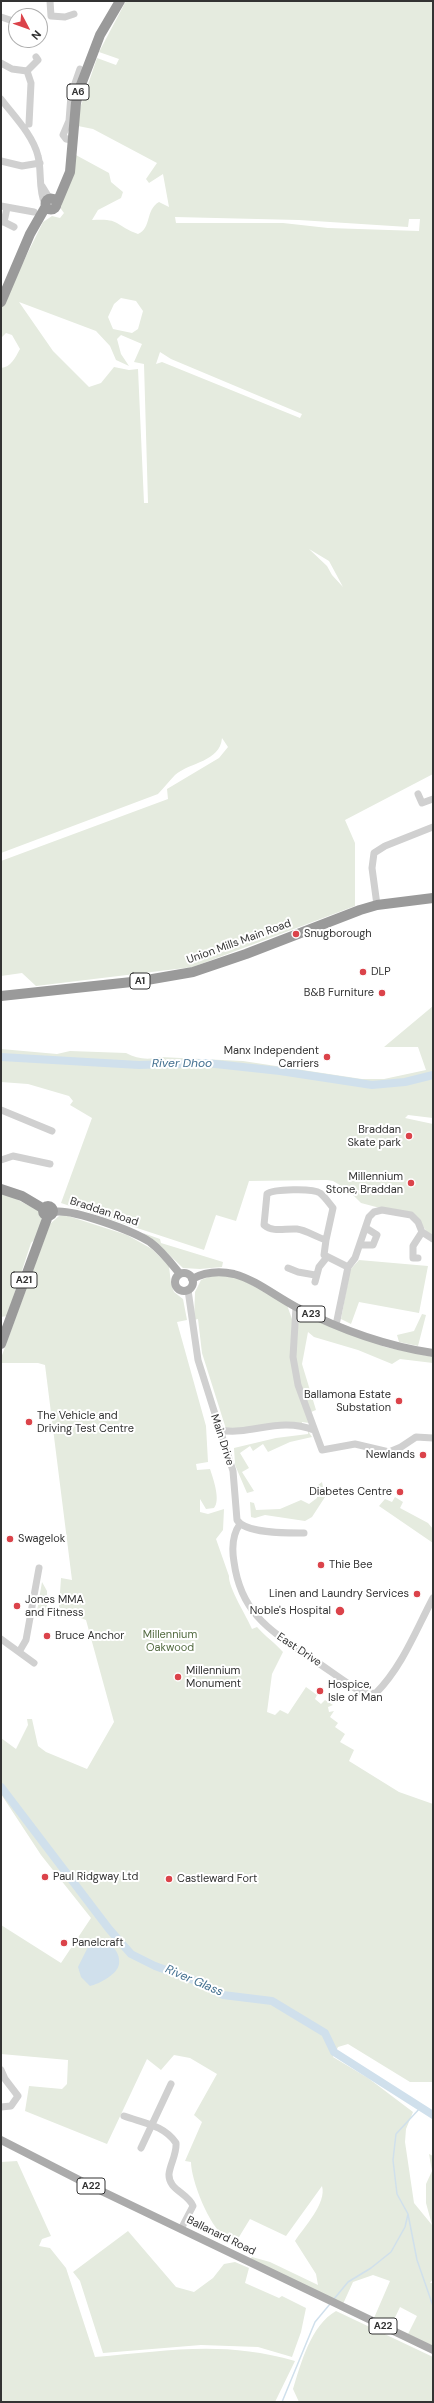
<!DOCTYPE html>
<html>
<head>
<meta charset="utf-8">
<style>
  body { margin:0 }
  #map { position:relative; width:434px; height:2403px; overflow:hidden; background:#fff; font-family:"DM Sans",sans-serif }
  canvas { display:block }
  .frame { position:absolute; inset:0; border:2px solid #333; pointer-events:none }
  .north { position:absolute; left:8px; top:8px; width:40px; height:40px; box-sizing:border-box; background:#fff; border:1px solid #adadad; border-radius:50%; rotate:131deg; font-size:11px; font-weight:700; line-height:16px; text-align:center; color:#333 }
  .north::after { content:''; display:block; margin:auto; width:14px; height:18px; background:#db434a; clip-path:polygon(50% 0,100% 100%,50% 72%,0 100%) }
</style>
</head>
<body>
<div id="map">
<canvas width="434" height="2403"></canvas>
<div class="frame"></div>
<div class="north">N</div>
</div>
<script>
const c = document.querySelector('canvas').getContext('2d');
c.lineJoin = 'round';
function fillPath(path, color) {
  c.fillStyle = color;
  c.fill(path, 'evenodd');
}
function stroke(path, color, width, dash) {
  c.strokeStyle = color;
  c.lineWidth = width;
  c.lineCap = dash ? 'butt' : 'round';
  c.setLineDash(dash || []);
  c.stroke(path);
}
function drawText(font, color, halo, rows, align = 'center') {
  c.font = font + ' "DM Sans",sans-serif';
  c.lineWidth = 4;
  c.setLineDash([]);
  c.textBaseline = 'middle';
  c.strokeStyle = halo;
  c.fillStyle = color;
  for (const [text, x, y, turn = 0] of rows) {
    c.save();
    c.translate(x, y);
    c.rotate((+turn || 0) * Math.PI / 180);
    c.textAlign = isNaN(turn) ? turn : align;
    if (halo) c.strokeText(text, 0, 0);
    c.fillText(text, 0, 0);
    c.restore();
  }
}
fillPath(new Path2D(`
  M 126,1 L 433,1 L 433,774 L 345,820 L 355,843 L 355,906 L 193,967 L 36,986 L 22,973 L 1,976 L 1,861 L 168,799 L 167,789 L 219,758 L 228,747 L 222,738 C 220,762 190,762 175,775 C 169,781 164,788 158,794 L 1,853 L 1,368 C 11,367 15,358 20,349 L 12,335 L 6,333 L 1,338 L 1,307 L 43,222 L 52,216 L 60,218 L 64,213 L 61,209 L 61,203 L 74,154 L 109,173 L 111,182 L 123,192 L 121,198 L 98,210 L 92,220 C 121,218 114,225 138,234 C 152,228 145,210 159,202 L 169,207 L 163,174 L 149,183 L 146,179 L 157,163 L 93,129 L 78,126 L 79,111 L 97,58 L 116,65 L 119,59 L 99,52 ZM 175,217 L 299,220 L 408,227 L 409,219 L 420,219 L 419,231 L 328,228 L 283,223 L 176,223 ZM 121,298 L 136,301 L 143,311 L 138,329 L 132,333 L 113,329 L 108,317 L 114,304 ZM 19,302 L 96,331 L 110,346 L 116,360 L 129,366 L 121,354 L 117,339 L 121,335 L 142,344 L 134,362 L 144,364 L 148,503 L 144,503 L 138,369 L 129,370 L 114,367 L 101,383 L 89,387 L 53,351 ZM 160,352 L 171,359 L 302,414 L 300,418 L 162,362 L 156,364 ZM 309,549 L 329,561 L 343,587 L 332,575 L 327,566 Z
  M 433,1006 L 433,1118 L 408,1115 L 405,1118 L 433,1124 L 433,1237 L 428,1234 L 418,1218 L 361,1203 L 353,1195 L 355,1194 L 333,1181 L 327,1180 L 249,1181 L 236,1221 L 216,1215 L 204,1250 L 67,1205 L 61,1203 L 92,1118 L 70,1105 L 73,1101 L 69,1096 L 28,1084 L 1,1082 L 1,1049 L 57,1054 L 70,1051 L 126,1053 C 137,1059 148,1060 160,1057 L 243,1061 L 362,1079 L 384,1079 L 426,1070 L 418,1047 L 384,1047 Z
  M 1,1191 L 39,1211 C 45,1219 39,1237 31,1243 L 7,1316 L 1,1317 Z
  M 65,1215 L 127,1235 L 152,1249 L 169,1266 L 171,1284 L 174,1292 L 183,1299 L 187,1320 L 177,1322 L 206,1426 L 208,1462 L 196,1464 L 197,1470 L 210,1469 C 213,1478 221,1500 214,1508 L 206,1509 L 200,1499 L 200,1512 L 208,1514 L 224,1509 L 223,1530 L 216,1539 L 229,1576 C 228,1587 247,1617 252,1629 L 257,1627 C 266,1637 274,1642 283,1652 L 272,1674 L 267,1712 L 275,1715 L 280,1710 L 288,1714 L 306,1687 L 317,1695 L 315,1699 L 321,1704 L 325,1700 L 333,1705 L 328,1707 L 329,1712 L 334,1711 L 330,1717 L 338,1723 L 335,1727 L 345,1734 L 340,1742 L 354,1750 L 349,1761 L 399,1792 L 433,1804 L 433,2082 L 410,2082 L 348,2044 L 338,2047 L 333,2057 L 368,2078 L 413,2112 L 406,2129 L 405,2142 L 414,2203 L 432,2225 L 426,2203 L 426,2184 L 432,2171 L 429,2154 L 433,2156 L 433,2279 L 430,2283 L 433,2283 L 433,2346 L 408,2334 L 417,2316 L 400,2307 L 391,2326 L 374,2318 L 390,2281 L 373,2275 L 353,2282 L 343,2304 L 250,2259 L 252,2257 L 270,2262 L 318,2285 L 316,2274 L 295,2241 C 304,2227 327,2203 322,2186 L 286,2236 L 250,2219 L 236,2242 C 233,2241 228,2239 225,2237 C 209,2226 191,2180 191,2162 L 185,2161 L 202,2122 L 194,2115 L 217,2074 L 190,2058 L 174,2055 L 161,2070 L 147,2059 L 107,2144 L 25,2111 L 29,2086 L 62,2089 L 67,2084 L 68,2060 L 1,2054 L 1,1925 L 61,1963 L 91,1918 L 41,1855 L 1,1794 L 1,1738 L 16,1749 L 28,1725 L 27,1719 L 32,1719 L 38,1746 L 46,1752 L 87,1769 L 114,1722 L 86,1620 L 78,1617 L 61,1616 L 56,1612 L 37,1611 L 42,1582 L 47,1591 L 47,1606 L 59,1608 L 61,1578 L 72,1580 L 45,1365 L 38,1363 L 1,1363 L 1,1358 L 50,1224 L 59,1216 Z
  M 143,1233 L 160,1239 L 161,1243 L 223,1262 L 222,1267 L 200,1269 L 183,1268 L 159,1245 Z
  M 359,1260 L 428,1266 L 419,1313 L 359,1302 L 351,1324 L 341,1319 L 350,1270 Z
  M 216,1274 L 239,1278 L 287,1305 L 293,1322 L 304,1315 L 385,1347 L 433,1357 L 433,1363 L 400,1359 L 392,1364 L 358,1350 L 314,1337 L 308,1332 L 302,1364 L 316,1410 L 306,1414 L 309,1423 L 302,1422 L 302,1424 L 232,1431 L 226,1429 L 202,1353 L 198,1319 L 194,1320 L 195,1292 L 201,1280 Z
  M 422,1314 L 426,1315 L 418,1346 L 399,1342 L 397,1335 L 414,1331 Z
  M 308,1431 L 312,1437 L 290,1442 L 268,1452 L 263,1444 L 253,1451 L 250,1446 L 240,1453 L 249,1468 L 242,1472 L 254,1491 L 247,1493 L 235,1465 L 234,1448 L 276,1438 L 308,1434 Z
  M 322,1482 L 325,1497 L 312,1517 L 305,1521 L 265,1515 L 255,1518 L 251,1517 L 250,1502 L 254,1503 L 256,1510 L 280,1509 L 301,1500 L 309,1504 L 317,1498 L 318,1485 Z
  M 395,1497 L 403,1502 L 400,1508 L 428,1523 L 433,1529 L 433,1543 L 379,1506 L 385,1499 L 392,1502 Z
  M 17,2161 L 51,2236 L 42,2239 L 39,2246 L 50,2248 L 66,2268 L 95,2357 C 167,2351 222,2340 295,2361 L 275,2402 L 1,2402 L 1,2162 Z
  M 128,2231 L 176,2287 L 194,2292 L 213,2278 L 224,2264 L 235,2262 L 249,2268 L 245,2283 L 279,2298 L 282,2296 L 306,2308 L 301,2332 L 292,2357 L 258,2347 L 201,2345 L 103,2353 L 80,2281 L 73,2272 Z
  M 336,2311 L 433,2357 L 433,2402 L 299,2402 L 293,2389 C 301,2363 311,2325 336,2311 Z`), '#e5ebdf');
fillPath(new Path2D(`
  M 96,1939 C 108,1939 121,1951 119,1964 C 118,1974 99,1984 90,1986 L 81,1977 L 78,1967 L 90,1943 Z`), '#d0e0ec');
stroke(new Path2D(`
  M 421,2107 L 396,2134 L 393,2160 L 397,2194 L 408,2214 L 417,2260 L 433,2306
  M 334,2299 L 348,2282 L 371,2268 L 391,2252 L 405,2227 L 408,2214
  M 282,2402 L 315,2322 L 330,2304`), '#d0e0ec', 1.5);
stroke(new Path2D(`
  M 1,1057 L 139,1065 L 206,1063 L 280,1071 L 372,1085 L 405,1082 L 433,1075
  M 1,1787 L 109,1929 L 131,1954 L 155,1966 L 199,1982 L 223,1995 L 272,2001 L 325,2033 L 334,2052 L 433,2115`), '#d0e0ec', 8);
stroke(new Path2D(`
  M 50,1 L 51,16 L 65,17 L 74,14
  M 1,17 L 16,22
  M 1,63 L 12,69 L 27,71 L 38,60 L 36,57
  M 27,71 L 31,83 L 29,124
  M 1,99 C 13,115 33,135 38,156 C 42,171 38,190 45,204
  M 72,140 L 66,139 L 63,135 L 69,121 L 71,95 L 80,69
  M 1,161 L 22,166 L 40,163
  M 42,186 L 50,199
  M 1,206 L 34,212
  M 1,222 L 4,222 L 7,208
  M 4,222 L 14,227
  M 418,794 L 422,803 L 433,799
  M 377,905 L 372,868 L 374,853 L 385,846 L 433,827
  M 1,1110 L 52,1131
  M 1,1160 L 13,1156 L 50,1164
  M 326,1240 L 333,1208 C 329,1203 325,1197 320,1193 C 313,1188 273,1189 267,1194 L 264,1225 C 274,1233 285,1228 297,1229 C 306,1230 316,1237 326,1240 L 324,1255 L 348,1267
  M 360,1245 L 373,1245 L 377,1235 L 366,1228
  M 418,1258 L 413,1258 L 413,1246 L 422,1232
  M 288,1268 L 298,1272 L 315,1275
  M 315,1282 L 319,1267 L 327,1257
  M 188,1290 L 198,1360 L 233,1471 L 237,1520 C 246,1534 289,1533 304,1533
  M 296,1307 L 293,1357 L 298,1385 L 322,1450 L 355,1444 L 389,1452 L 401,1447 L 416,1437 L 433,1438
  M 336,1325 L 348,1267 L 355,1258 L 369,1217 L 374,1212 L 382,1210 L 411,1215 L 418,1222 L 422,1232 L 433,1239
  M 219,1430 C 252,1436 278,1416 314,1430
  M 240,1524 C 232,1535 232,1550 234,1562 C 241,1614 271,1631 311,1658 C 329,1670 346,1683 364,1694 L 376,1693 C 402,1667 416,1630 433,1598
  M 1,1639 L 34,1663
  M 19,1652 L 26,1640 L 39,1568
  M 1,2070 L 5,2079 L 18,2096 L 11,2106 L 1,2107
  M 124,2116 C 143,2123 164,2125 176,2143 C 177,2154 170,2164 169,2174 C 168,2190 188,2193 193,2206 L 181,2229
  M 141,2148 L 171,2084`), '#d0d0d0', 7);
stroke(new Path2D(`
  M 53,1212 C 72,1208 133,1231 150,1242 C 162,1251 171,1263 180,1274
  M175 1282a9 9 0 1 1 18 0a9 9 0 1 1-18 0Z
  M 192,1279 C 205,1272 220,1271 234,1274 C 256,1280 275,1296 296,1307 C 339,1329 385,1346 433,1353
  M 1,2140 L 93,2187 L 433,2350`), '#ababab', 8);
stroke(new Path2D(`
  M45.5 204a5.5 5.5 0 1 1 11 0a5.5 5.5 0 1 1-11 0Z
  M 57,203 L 70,172 L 76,103 L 79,90 L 100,35 L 120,1
  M 1,302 L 30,234 L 46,206
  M 1,996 L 141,981 L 193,972 L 246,954 L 360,910 L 377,905 L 433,898
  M 1,1189 L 22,1196 L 44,1209
  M43 1211a5 5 0 1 1 10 0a5 5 0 1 1-10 0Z
  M 1,1344 L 48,1216`), '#9a9a9a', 10);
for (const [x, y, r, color] of [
  [296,934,4,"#db434a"],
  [363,972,4,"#db434a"],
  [382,993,4,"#db434a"],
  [327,1057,4,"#db434a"],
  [409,1136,4,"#db434a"],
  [411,1183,4,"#db434a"],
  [399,1401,4,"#db434a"],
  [29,1422,4,"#db434a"],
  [423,1455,4,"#db434a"],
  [400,1492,4,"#db434a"],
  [10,1539,4,"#db434a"],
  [321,1565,4,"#db434a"],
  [417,1594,4,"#db434a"],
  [17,1606,4,"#db434a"],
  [340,1611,5,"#db434a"],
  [47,1636,4,"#db434a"],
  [178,1677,4,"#db434a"],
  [320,1691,4,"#db434a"],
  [45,1877,4,"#db434a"],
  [169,1879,4,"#db434a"],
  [64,1943,4,"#db434a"]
]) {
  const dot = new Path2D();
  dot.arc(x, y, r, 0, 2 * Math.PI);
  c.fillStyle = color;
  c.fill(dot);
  stroke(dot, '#fff', 1.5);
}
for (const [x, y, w] of [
  [78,92,22],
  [140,981,20],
  [24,1280,26],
  [311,1314,28],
  [91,2186,28],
  [383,2326,28]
]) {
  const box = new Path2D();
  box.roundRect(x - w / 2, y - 8, w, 16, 3);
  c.fillStyle = '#fff';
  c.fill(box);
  stroke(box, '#333', 1);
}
drawText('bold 10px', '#333', null, [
  ["A6",78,92],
  ["A1",140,981],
  ["A21",24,1280],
  ["A23",311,1314],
  ["A22",91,2186],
  ["A22",383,2326]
]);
drawText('11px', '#333', '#fff', [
  ["Snugborough",304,934],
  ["DLP",371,972],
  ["B&B Furniture",374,993,"right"],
  ["Manx Independent",319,1051,"right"],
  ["Carriers",319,1064,"right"],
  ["Braddan",401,1130,"right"],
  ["Skate park",401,1143,"right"],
  ["Millennium",403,1177,"right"],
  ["Stone, Braddan",403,1190,"right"],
  ["Ballamona Estate",391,1395,"right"],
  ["Substation",391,1408,"right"],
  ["The Vehicle and",37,1416],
  ["Driving Test Centre",37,1429],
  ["Newlands",415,1455,"right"],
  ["Diabetes Centre",392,1492,"right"],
  ["Swagelok",18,1539],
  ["Thie Bee",329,1565],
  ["Linen and Laundry Services",409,1594,"right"],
  ["Jones MMA",25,1600],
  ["and Fitness",25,1613],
  ["Noble's Hospital",331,1611,"right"],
  ["Bruce Anchor",55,1636],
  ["Millennium",186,1671],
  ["Monument",186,1684],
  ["Hospice,",328,1685],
  ["Isle of Man",328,1698],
  ["Paul Ridgway Ltd",53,1877],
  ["Castleward Fort",177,1879],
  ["Panelcraft",72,1943]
], 'left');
drawText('11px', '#333', '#fff', [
  ["Union Mills Main Road",239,942,-20],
  ["Braddan Road",104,1212,18],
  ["Main Drive",222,1440,72],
  ["East Drive",299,1650,34],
  ["Ballanard Road",221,2236,26]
]);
drawText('11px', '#546c42', '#fff', [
  ["Millennium",170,1635],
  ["Oakwood",170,1648]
]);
drawText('italic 12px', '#447191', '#fff', [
  ["River Dhoo",182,1064],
  ["River Glass",194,1981,23]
]);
</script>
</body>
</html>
